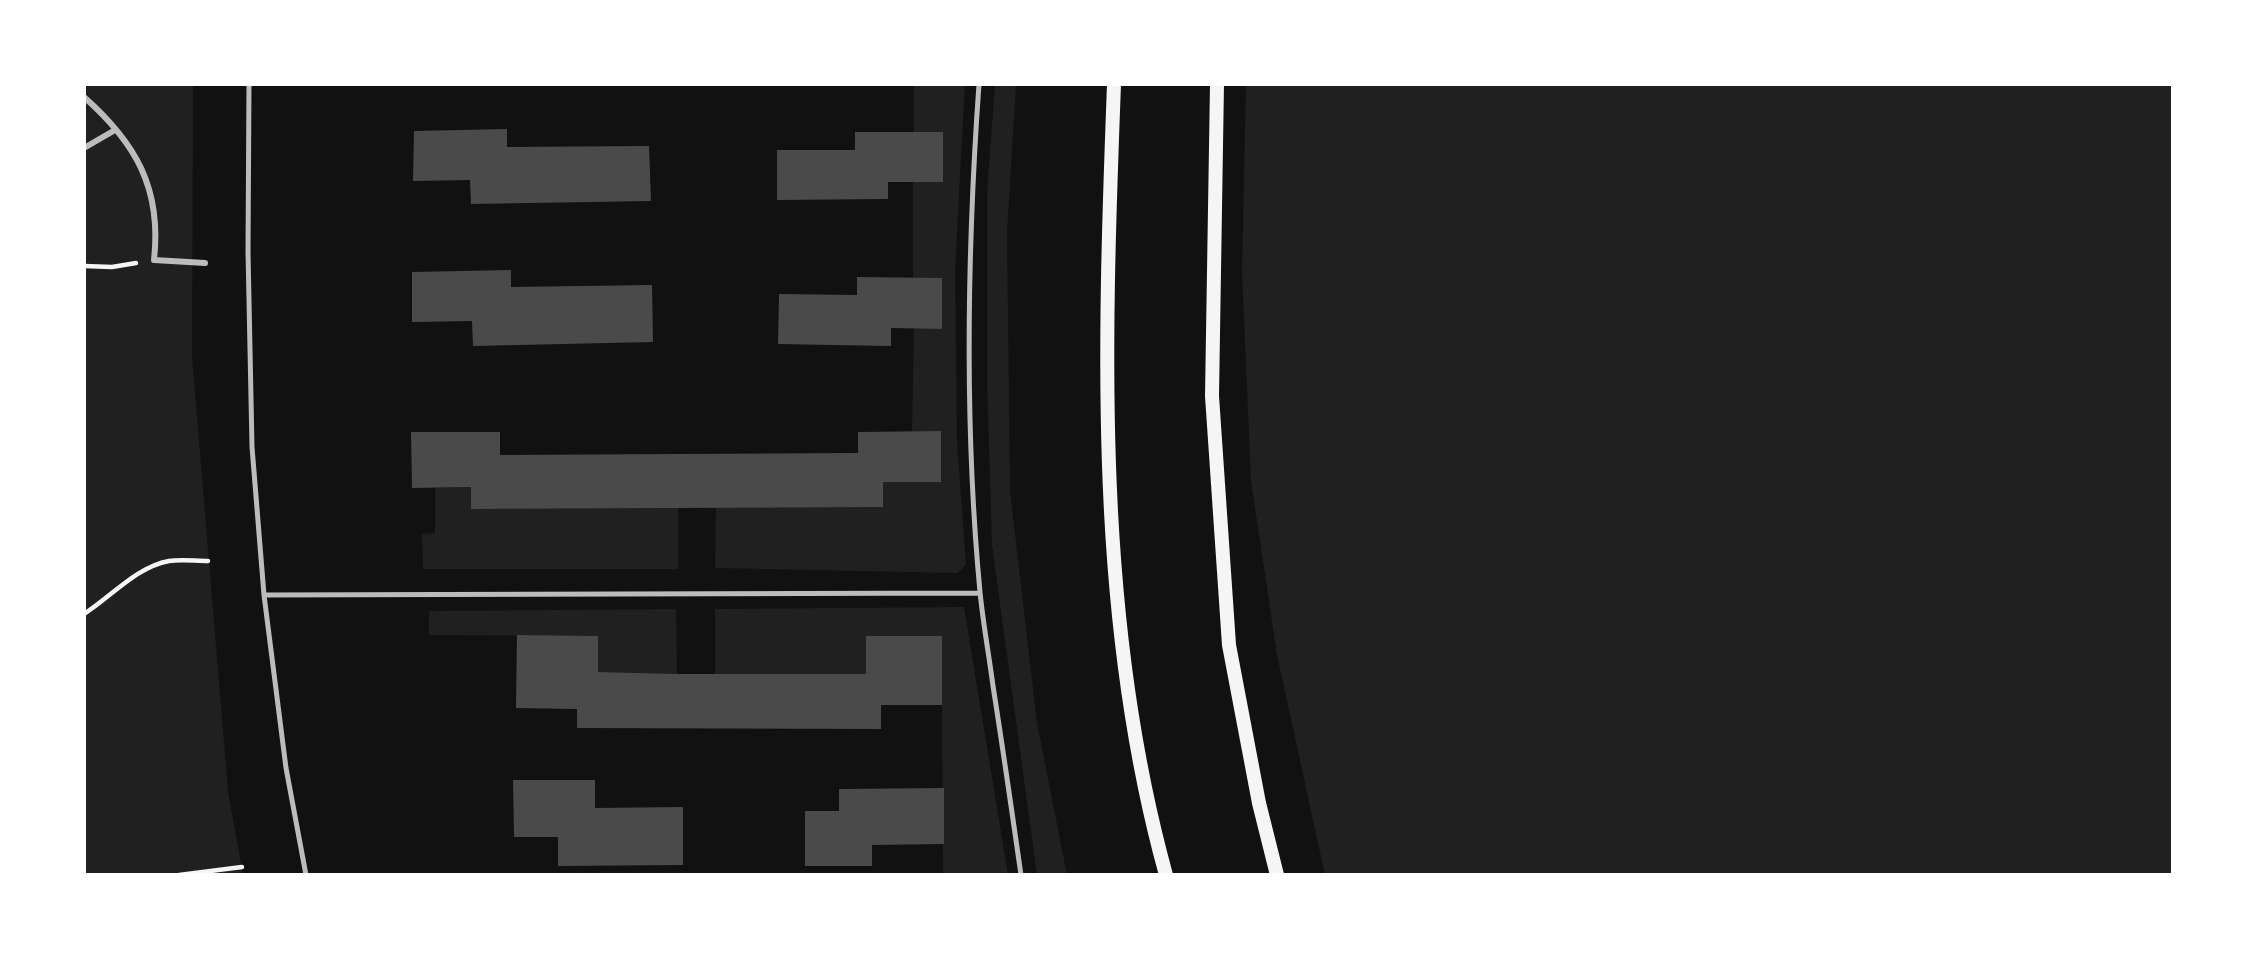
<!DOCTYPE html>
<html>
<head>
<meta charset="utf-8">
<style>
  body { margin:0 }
  #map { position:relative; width:2257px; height:959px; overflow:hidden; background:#111; font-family:"Roboto Condensed",sans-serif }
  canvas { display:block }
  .frame { position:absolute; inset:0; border:86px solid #fff; pointer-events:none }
</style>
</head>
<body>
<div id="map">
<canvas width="2257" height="959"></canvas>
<div class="frame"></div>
</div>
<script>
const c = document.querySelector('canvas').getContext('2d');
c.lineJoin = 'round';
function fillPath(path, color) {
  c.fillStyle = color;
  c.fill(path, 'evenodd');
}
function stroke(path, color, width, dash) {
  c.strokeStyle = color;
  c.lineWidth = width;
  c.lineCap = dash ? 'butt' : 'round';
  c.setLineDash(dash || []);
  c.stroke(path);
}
fillPath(new Path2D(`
  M 84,84 L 193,84 L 192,357 L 228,791 L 243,875 L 84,875 Z
  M 914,84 L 965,84 L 955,269 L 957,443 L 966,564 L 958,573 L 715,568 L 716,507 L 883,507 L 883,482 L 940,482 L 940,431 L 912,431 L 914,329 L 942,329 L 942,279 L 913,278 L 913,182 L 943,132 L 914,132 Z
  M 995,84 L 1016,84 L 1007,232 L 1010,491 L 1037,723 L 1067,875 L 1037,875 L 992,545 L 987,379 L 987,193 Z
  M 1246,84 L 2173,84 L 2173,875 L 1325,875 L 1277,655 L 1251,481 L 1242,271 Z
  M 471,487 L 471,509 L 678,508 L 678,569 L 423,569 L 422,534 L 435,533 L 435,488 Z
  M 964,607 L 1008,875 L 943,875 L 942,705 L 866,636 L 866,674 L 715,674 L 715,609 Z
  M 676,609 L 677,674 L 598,672 L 598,636 L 429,635 L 429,611 Z`), '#202020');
fillPath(new Path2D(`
  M 507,129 L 507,147 L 649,146 L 651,201 L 471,204 L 470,180 L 413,181 L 414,131 Z
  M 855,132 L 943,132 L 943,182 L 888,182 L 888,199 L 777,200 L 777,150 L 855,150 Z
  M 511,270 L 511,287 L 652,285 L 653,342 L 473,346 L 472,321 L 412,322 L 412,272 Z
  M 857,277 L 942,278 L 942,329 L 891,328 L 891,346 L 778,344 L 779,294 L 857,295 Z
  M 941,431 L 941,482 L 883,482 L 883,507 L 471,509 L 471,487 L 412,488 L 411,432 L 500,432 L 500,455 L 858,453 L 858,432 Z
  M 517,635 L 598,636 L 598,672 L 677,674 L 866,674 L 866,636 L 942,636 L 942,705 L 881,705 L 881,729 L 577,728 L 577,709 L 516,708 Z
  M 513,780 L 595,780 L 595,808 L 683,807 L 683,865 L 558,866 L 558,837 L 514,837 Z
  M 944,788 L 944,844 L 872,845 L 872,866 L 805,866 L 805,811 L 839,811 L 839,789 Z`), '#4a4a4a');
stroke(new Path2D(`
  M 84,266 L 112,267 L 136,263
  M 84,614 C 111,597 136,567 169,561 C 181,559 195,561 208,561
  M 179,875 L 242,867`), '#f5f5f5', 4.5);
stroke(new Path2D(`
  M 249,84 L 248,251 L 252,447 L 264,595 L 286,768 L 306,875
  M 979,84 C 967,253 964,423 980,592 C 983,623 989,655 993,686 C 1003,749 1012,812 1021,875
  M 264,595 L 980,593`), '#bcbcbc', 5);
stroke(new Path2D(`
  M 84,97 C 136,143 162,189 154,260 L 205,263
  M 84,148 L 115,130`), '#bcbcbc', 6);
stroke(new Path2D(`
  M 1114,84 C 1104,348 1095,618 1166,875
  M 1217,84 L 1212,396 L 1229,645 L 1259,803 L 1277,875`), '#f5f5f5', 14);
</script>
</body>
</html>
